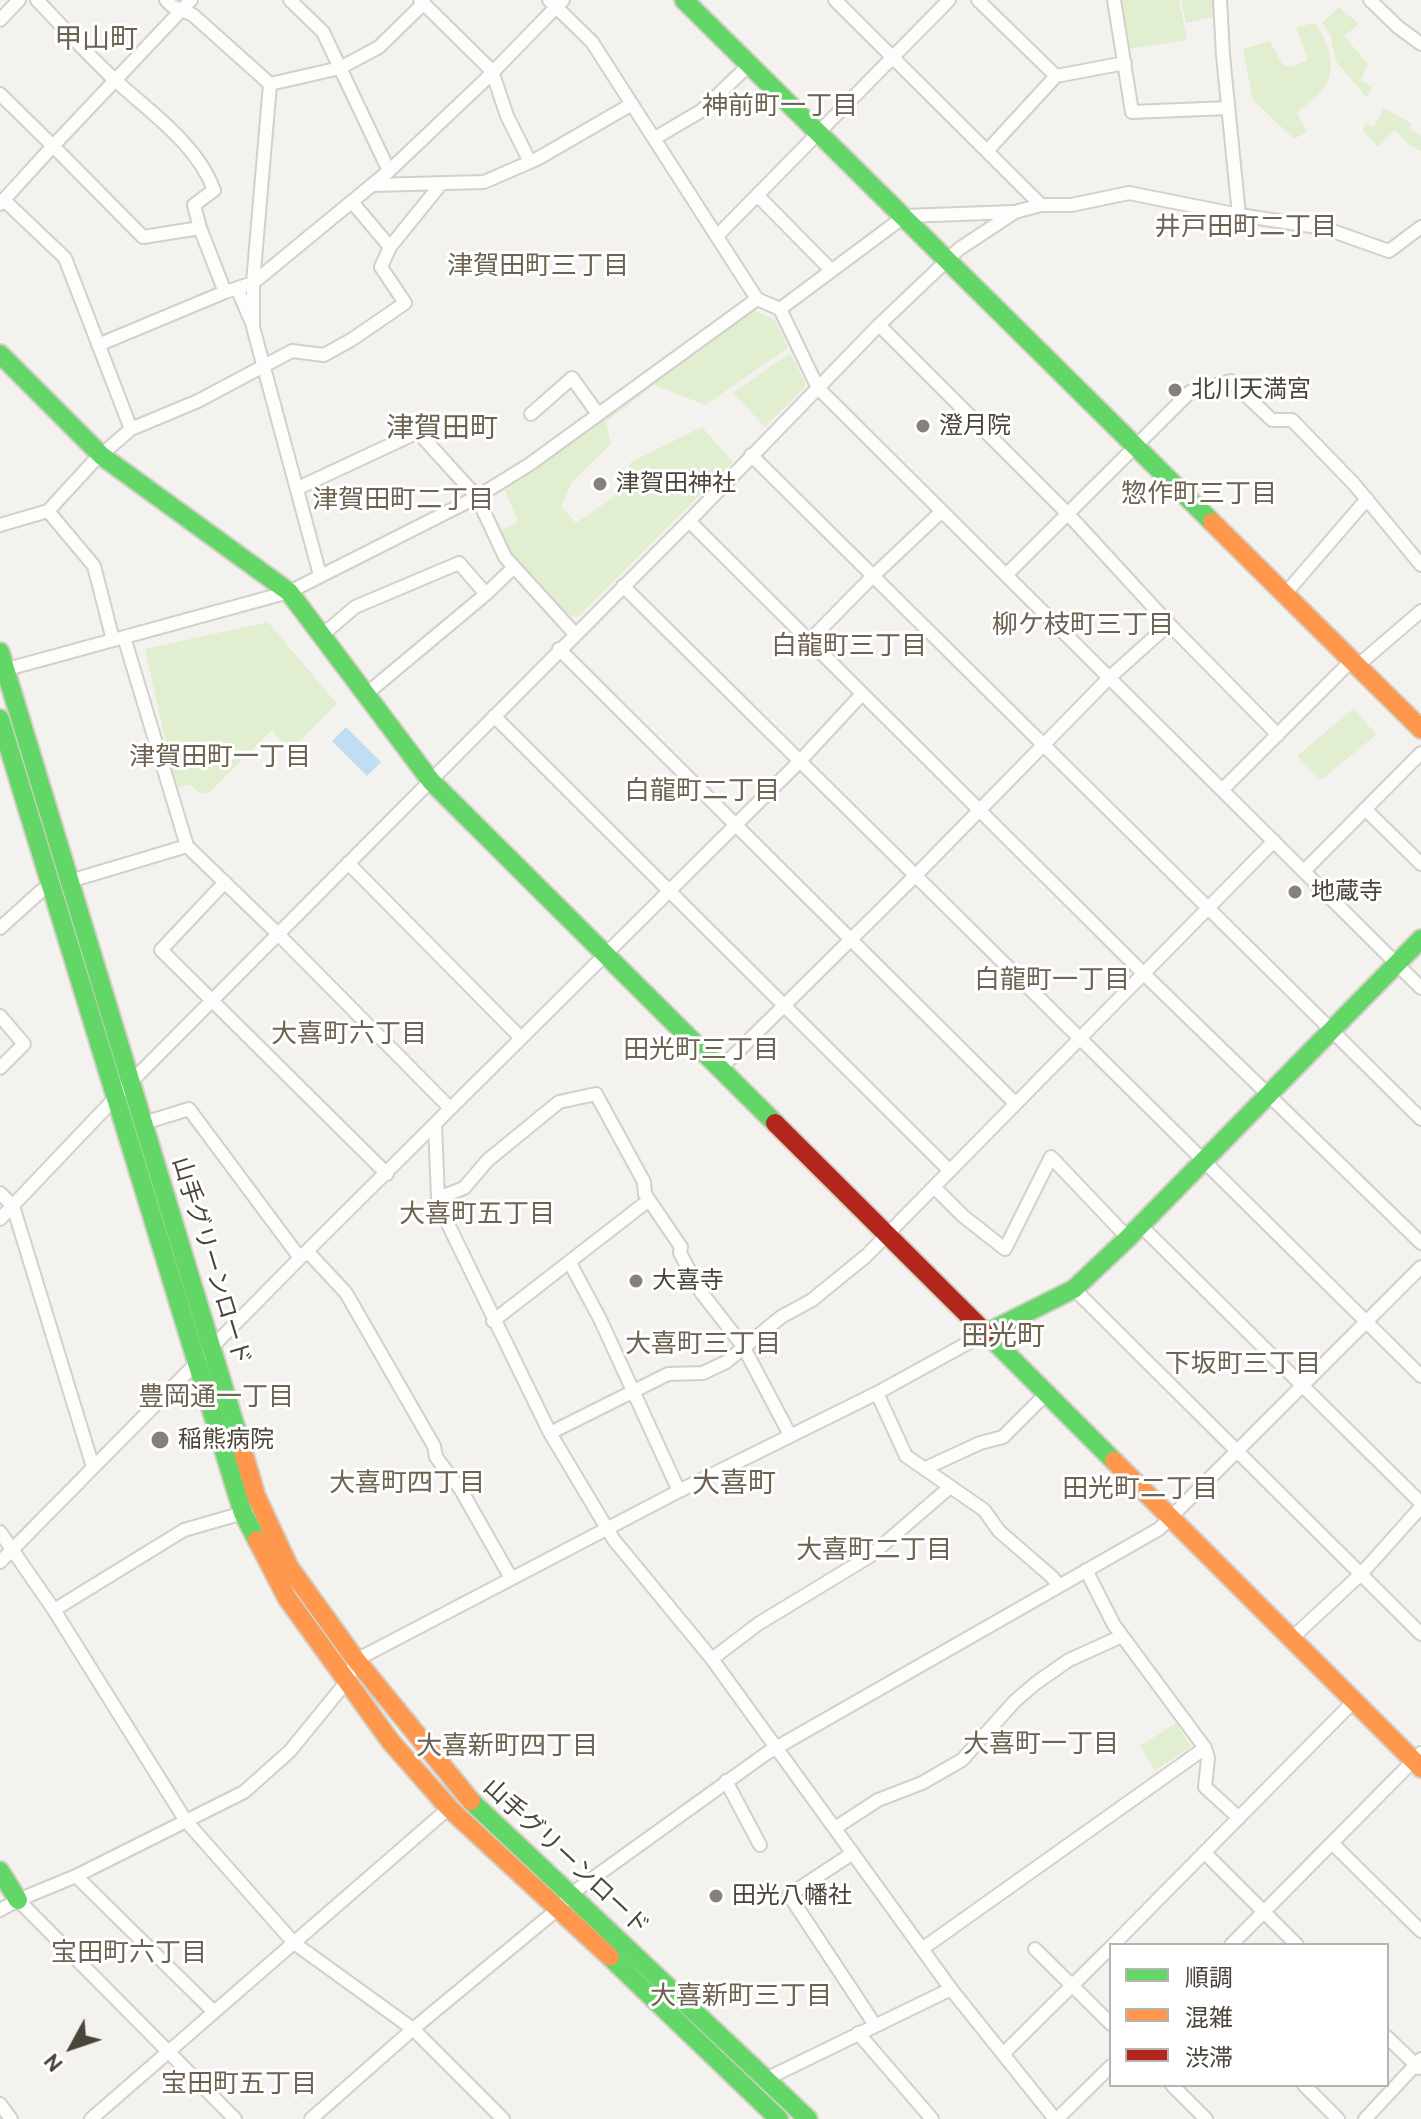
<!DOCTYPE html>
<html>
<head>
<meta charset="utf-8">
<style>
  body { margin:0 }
  #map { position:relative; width:1421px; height:2119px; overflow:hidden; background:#f4f2ee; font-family:Cabin,"Noto Sans JP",sans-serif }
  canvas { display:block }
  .legend { position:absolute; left:1109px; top:1943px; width:280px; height:144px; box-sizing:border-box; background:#fff; border:2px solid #b7b4b0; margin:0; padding:10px 14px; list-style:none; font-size:24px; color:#4b4439 }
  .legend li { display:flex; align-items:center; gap:16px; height:40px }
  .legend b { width:40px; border:2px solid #b7b4b0 }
  .north { position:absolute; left:32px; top:2007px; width:80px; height:80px; -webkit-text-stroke:6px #fff; paint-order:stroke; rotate:230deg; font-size:22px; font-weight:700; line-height:32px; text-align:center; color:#4b4439 }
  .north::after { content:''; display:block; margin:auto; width:28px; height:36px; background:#4b4439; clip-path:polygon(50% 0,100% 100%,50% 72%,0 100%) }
</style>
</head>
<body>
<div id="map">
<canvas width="1421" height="2119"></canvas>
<ul class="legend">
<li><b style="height:10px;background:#63d668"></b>順調</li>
<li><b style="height:10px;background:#ff974d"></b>混雑</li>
<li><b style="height:10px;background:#b3261e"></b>渋滞</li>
</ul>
<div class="north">N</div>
</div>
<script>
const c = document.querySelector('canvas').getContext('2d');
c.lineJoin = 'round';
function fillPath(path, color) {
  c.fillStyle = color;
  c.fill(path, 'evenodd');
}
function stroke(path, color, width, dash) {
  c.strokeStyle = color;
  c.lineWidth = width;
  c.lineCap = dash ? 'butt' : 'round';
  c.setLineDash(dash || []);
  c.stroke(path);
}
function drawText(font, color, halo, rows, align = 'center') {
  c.font = font + ' Cabin,"Noto Sans JP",sans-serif';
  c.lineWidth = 6;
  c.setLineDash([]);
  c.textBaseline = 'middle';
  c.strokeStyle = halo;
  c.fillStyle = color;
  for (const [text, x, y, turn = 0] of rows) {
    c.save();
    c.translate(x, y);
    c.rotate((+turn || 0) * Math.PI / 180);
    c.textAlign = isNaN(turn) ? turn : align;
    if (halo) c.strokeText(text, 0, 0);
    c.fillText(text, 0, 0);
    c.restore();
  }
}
fillPath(new Path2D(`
  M 1119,0 L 1179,0 L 1187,40 L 1128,49 Z
  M 1181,0 L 1214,0 L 1216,16 L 1186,23 Z
  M 1339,7 L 1359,24 L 1344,36 L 1368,64 L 1361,80 L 1372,87 L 1367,98 L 1336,61 L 1330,34 L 1322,23 Z
  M 1315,23 C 1327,39 1337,66 1326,85 C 1319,95 1305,105 1297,113 L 1307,132 L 1294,139 L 1253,100 L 1243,49 L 1270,41 L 1282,64 L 1292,67 L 1308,60 L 1296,27 Z
  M 1384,108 L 1412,124 L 1409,129 L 1421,136 L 1421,151 L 1410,146 L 1395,130 L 1378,147 L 1363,131 L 1365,123 L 1374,127 Z
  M 753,310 L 775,320 L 788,348 L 705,405 L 654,385 L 606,422 L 611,444 L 572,482 L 561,506 L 576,523 L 615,496 L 631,462 L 702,427 L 733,462 L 578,617 L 564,616 L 508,555 L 497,532 L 518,522 L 503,485 L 533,469 Z
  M 790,353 L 805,382 L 805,387 L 765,427 L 733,393 Z
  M 268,622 L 337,704 L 290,751 L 272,730 L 210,792 L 200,794 L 190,784 L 176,788 L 145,649 Z
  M 1354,708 L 1376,735 L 1321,780 L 1297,756 Z
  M 1176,1723 L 1191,1747 L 1155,1770 L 1140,1746 Z`), '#e1eecf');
fillPath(new Path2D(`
  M 346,727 L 381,762 L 367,776 L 332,741 Z`), '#c0ddf1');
const street = new Path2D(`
  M 37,0 C 63,27 88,55 115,80 C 151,113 197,144 214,190 L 194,205 L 200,228 L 225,292
  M 166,0 L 172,6 L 193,15 L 270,84 L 340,68 L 379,47 L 424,3
  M 290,0 L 323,32 L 389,171
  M 420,0 L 492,71 L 507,116 L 530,162
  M 549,0 L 592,42 L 757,299 L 780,309 L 818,388 L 1421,988
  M 835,0 L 1041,205
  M 978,0 L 1056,76
  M 1114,0 L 1132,112 L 1228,108
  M 1220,0 L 1223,55 L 1239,215
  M 1370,0 L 1398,27 L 1421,44
  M 0,20 L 19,0
  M 270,84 L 253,283 L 253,327 L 320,575
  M 0,94 L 53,146 L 191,0
  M 655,138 L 701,111 L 749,65
  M 988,150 L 1056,76 L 1125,63
  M 373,185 L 484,182 L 537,159 L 632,104
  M 758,196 L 831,270
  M 4,200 L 65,258 L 131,429
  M 352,202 L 390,247
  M 0,204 L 53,146 L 143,237 L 200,228
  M 717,236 L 949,0
  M 237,288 L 251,321
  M 780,309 L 905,216 L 1014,212
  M 879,325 L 1068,514 L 1169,624 L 1278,735
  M 98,345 L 225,292 L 253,283 L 389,171 L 486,79 L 563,0
  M 531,414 L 572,378 L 598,414
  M 751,455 L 1421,1119
  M 298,488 L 418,432 L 477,497 L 505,557 L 575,634
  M 48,511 L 94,566 L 113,640
  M 689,521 L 1143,973 L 1421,1243
  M 0,525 L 48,511 L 94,461 L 131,429 L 198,401 L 292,351 L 324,355 L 351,340 L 405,303 L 381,267 L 390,247 L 441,184
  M 1006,575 L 1190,392 L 1231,381 L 1272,420 L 1292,420 L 1354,484 L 1421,565
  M 623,586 L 1421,1376
  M 1285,594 L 1367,499
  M 321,636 L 355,607 L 459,563 L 486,594
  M 124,637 L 187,846 L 278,934 L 450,1108
  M 810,640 L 873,576 L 942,511
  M 559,649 L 1015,1103
  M 1357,666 L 1421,611
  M 0,671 L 289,592 L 477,497 L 530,464 L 757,299
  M 365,695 L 486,594 L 514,567
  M 494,716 L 950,1171
  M 1222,790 L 1351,661
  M 1365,809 L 1421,864
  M 348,863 L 521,1038
  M 1304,871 L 1421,753
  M 70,881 L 187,846
  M 225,882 L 161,950 L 387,1174
  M 0,928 L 41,891 L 51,886
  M 0,1016 L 24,1044 L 0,1068
  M 720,1069 L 915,876 L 1109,678 L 1169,624
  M 144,1123 L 189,1109 L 300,1258
  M 435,1125 L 438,1198 L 447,1222 L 550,1433 L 614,1540 L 712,1659 L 951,1989 L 1055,2119
  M 934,1187 L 963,1216 L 1005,1249 L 1051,1157 L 1128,1238
  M 0,1193 L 13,1206 L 93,1467
  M 438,1198 L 464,1188 L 488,1160 L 559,1102 L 596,1094 L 644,1182 L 645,1194 L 681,1247 L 680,1253 L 701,1292 L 743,1346 L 790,1435
  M 0,1219 L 117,1096 L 689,521 L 879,325 L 959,249 L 1015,212 L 1041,205 L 1071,205 L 1129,193 L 1239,215 L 1324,228 L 1389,251 L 1421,227
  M 1140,1225 L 1421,1503
  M 307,1251 L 346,1293 L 434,1446 L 436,1457 L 461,1490 L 511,1578
  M 570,1263 L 600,1319 L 679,1491
  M 1074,1289 L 1421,1634
  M 493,1321 L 649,1200
  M 877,1393 L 906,1456 L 984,1510 L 999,1531 L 1052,1577 L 1059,1586
  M 550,1433 L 668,1374 L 703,1373 L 726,1362 L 781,1317 L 812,1300 L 866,1256 L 1274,841
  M 926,1468 L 980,1443 L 1003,1437 L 1046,1394
  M 0,1532 L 54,1610 L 186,1821 L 294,1943 L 413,2029 L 503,2119
  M 0,1562 L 300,1258 L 799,762 L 862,694
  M 54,1610 L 184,1530 L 243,1513
  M 1292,1638 L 1361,1574 L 1421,1507
  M 712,1659 L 758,1624 L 870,1556 L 950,1487
  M 1205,1748 L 1208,1758 L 1205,1787 L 1239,1818
  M 726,1781 L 760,1845
  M 835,1828 L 878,1800 L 922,1783 L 962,1760 L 1015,1701 L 1036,1683 L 1069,1660 L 1122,1636
  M 1332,1843 L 1421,1931
  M 853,1853 L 789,1895 L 875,2025
  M 1205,1853 L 1297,1945
  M 76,1876 L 214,2012
  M 18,1900 L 235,2119
  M 0,1910 L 18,1900 L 76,1876 L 244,1792 L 290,1751 L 347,1681 L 356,1660 L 679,1491 L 877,1393 L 986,1333
  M 1113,1945 L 1354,1701
  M 1231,1945 L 1421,1753
  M 922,1949 L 1205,1748 L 1114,1625 L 1086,1570
  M 1035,1949 L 1111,2024
  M 858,2033 L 932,2119
  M 1387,2037 L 1419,2068
  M 1003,2054 L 1111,1947
  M 766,2079 L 951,1989
  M 1172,2085 L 1206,2119
  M 1304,2085 L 1338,2119
  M 0,2104 L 11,2119
  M 91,2119 L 449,1808
  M 311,2119 L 413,2029 L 559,1908 L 571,1894 L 767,1753 L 1159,1529 L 1421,1267
  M 1057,2119 L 1111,2066
  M 1365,2119 L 1421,2059`);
const fast = new Path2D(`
  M 684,0 L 1212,522
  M 0,354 L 102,456 L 289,592 L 431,781 L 775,1123
  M 0,652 L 242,1448
  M 0,719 L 243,1513 L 257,1540
  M 1114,1461 L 986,1333 L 1074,1289 L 1128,1238 L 1421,939
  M 471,1801 L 808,2119
  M 0,1871 L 18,1900
  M 610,1957 L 779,2119`);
const slow = new Path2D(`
  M 1212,522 L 1421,729
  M 242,1448 L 256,1496 L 289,1567 L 356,1660 L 471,1801
  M 1114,1461 L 1421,1768
  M 257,1540 L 287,1598 L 391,1742 L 449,1808 L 610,1957`);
const jam = new Path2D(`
  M 775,1123 L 986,1333`);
stroke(street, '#d2d0cb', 16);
stroke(fast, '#d3cfc5', 22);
stroke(slow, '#d3cfc5', 22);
stroke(jam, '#d3cfc5', 22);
stroke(street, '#fdfdfc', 12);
stroke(fast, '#63d668', 18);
stroke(slow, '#ff974d', 18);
stroke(jam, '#b3261e', 18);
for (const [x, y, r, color] of [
  [1175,390,8,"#868178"],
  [923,426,8,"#868178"],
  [600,484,8,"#868178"],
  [1295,892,8,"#868178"],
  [636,1281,8,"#868178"],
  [160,1440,10,"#868178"],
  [716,1896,8,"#868178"]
]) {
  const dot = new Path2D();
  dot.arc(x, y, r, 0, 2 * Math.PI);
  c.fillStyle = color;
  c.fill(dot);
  stroke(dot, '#fff', 3);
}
drawText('24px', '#4b4439', '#fff', [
  ["北川天満宮",1191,390],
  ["澄月院",939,426],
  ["津賀田神社",616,484],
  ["地蔵寺",1311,892],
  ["大喜寺",652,1281],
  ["稲熊病院",178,1440],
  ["田光八幡社",732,1896]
], 'left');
drawText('24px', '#4b4439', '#fff', [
  ["山手グリーンロード",211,1261,73],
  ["山手グリーンロード",566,1857,43]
]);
drawText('26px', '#6e6250', '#fff', [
  ["神前町一丁目",780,106],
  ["井戸田町二丁目",1246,227],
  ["津賀田町三丁目",538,266],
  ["惣作町三丁目",1199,494],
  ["津賀田町二丁目",403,500],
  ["柳ケ枝町三丁目",1083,625],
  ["白龍町三丁目",849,646],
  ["津賀田町一丁目",220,757],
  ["白龍町二丁目",702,791],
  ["白龍町一丁目",1052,980],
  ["大喜町六丁目",349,1034],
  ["田光町三丁目",701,1050],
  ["大喜町五丁目",477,1214],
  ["大喜町三丁目",703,1344],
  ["下坂町三丁目",1243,1364],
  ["豊岡通一丁目",216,1397],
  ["大喜町四丁目",407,1483],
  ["田光町二丁目",1140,1489],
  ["大喜町二丁目",874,1550],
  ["大喜町一丁目",1041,1744],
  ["大喜新町四丁目",507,1746],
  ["宝田町六丁目",129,1953],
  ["大喜新町三丁目",741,1996],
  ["宝田町五丁目",239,2084]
]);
drawText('28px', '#6e6250', '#fff', [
  ["甲山町",96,40],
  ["津賀田町",442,429],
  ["田光町",1003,1337],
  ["大喜町",734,1484]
]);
</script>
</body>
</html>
